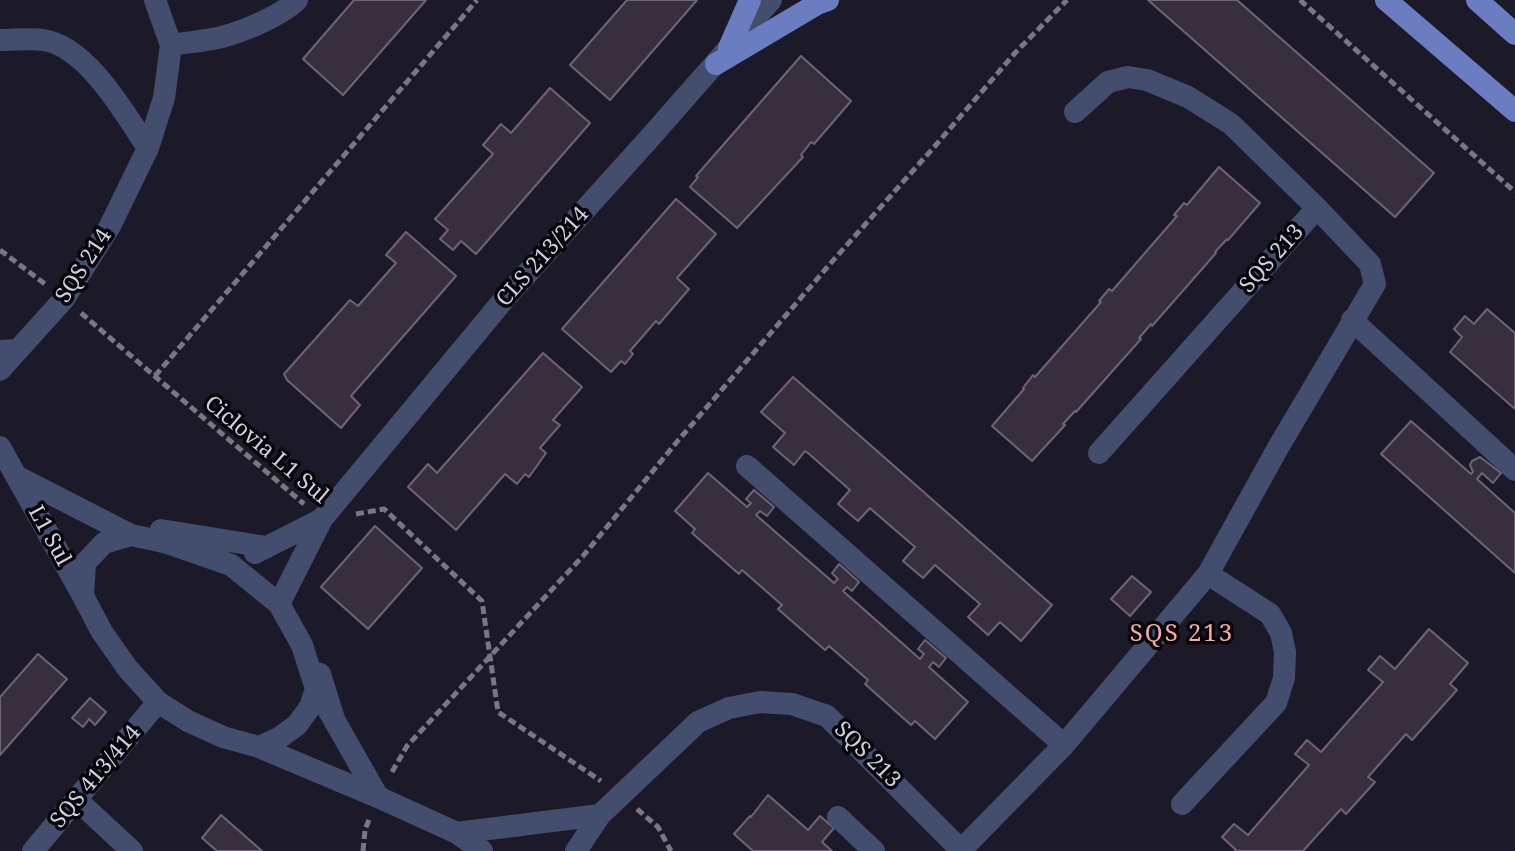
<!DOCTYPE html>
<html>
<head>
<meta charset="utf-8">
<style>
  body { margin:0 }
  canvas { display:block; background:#1c1a29 }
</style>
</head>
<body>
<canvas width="1515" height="851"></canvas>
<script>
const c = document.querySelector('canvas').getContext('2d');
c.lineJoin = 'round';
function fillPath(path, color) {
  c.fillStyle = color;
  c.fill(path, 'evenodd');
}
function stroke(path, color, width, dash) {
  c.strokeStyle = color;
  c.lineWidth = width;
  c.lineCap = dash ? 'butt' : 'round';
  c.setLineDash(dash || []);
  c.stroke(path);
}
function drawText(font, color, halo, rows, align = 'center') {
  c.font = font + ' "Noto Serif",serif';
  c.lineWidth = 7;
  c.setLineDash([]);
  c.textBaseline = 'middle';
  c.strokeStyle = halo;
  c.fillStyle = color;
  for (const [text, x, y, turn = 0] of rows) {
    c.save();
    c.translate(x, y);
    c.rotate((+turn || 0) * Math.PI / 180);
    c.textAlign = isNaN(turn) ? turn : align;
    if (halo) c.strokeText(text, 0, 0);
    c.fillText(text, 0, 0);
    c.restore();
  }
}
const building = new Path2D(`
  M 354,0 L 426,0 L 343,95 L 303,59 Z
  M 627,0 L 697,0 L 610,100 L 570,65 Z
  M 1148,0 L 1237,0 L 1434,173 L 1395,217 Z
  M 801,56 L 851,101 L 814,144 L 811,142 L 801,155 L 803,157 L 737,228 L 690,187 L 698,177 L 696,176 Z
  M 550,88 L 590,123 L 476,254 L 461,241 L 453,250 L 440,239 L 448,230 L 435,219 L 493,154 L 483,145 L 501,124 L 511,133 Z
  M 1219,167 L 1260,203 L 1228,240 L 1227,239 L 1215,252 L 1216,253 L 1152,326 L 1151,324 L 1139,338 L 1141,339 L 1076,412 L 1075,411 L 1063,424 L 1065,425 L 1032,461 L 992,426 L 1024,389 L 1023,388 L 1033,375 L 1035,377 L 1101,302 L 1099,301 L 1109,289 L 1112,291 L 1177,216 L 1174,215 L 1184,203 L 1187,205 Z
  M 676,199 L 716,234 L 677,278 L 689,289 L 659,324 L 656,321 L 630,351 L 633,354 L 625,364 L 621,361 L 611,372 L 562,329 Z
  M 406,232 L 456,276 L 351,396 L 360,405 L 341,428 L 287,380 L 284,374 L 350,300 L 358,306 L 396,263 L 386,255 Z
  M 1487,309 L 1515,333 L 1515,409 L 1450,352 L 1462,337 L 1454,329 L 1465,316 L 1474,324 Z
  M 543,353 L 582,387 L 553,420 L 560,425 L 540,448 L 546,453 L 529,477 L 525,474 L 517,484 L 505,474 L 456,530 L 408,487 L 428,464 L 437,473 Z
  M 793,377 L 1052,605 L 1021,641 L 1000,622 L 988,635 L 968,617 L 980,604 L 935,565 L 923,578 L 903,561 L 915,547 L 872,510 L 870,508 L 858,521 L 838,504 L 850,490 L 808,453 L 805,451 L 794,465 L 773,447 L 785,433 L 761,412 Z
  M 1411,421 L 1471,474 L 1473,472 L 1470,465 L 1472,461 L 1480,457 L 1501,473 L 1493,483 L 1482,473 L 1477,479 L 1515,513 L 1515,573 L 1381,454 Z
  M 708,473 L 747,507 L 751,503 L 746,499 L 754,490 L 774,507 L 767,516 L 760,511 L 756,515 L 834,583 L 838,579 L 832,573 L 839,564 L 859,582 L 852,591 L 847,587 L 843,591 L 920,659 L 924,654 L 918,649 L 925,640 L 946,658 L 939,667 L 933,662 L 929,667 L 968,702 L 935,739 L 915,721 L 911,725 L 865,684 L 868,680 L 829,646 L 825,650 L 778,609 L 782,605 L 742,570 L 739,574 L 692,533 L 695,529 L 675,511 Z
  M 375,526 L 422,568 L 368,629 L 321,587 Z
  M 1132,576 L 1151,592 L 1130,616 L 1111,599 Z
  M 1429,629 L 1468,663 L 1450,684 L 1457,690 L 1412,740 L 1406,734 L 1368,777 L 1375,782 L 1346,814 L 1341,809 L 1303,851 L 1235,851 L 1236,850 L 1222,837 L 1234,824 L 1248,835 L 1309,765 L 1295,754 L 1307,740 L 1321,752 L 1383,682 L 1368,670 L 1380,656 L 1395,669 Z
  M 38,654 L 67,679 L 0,755 L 0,697 Z
  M 90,698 L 106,712 L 95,725 L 89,719 L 83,727 L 72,718 Z
  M 768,795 L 808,830 L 820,816 L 834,828 L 822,842 L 832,851 L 753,851 L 734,834 L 750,816 L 751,817 Z
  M 221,815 L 262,851 L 217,851 L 202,838 Z`);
fillPath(building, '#372f3e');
stroke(building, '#6e6476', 2);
stroke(new Path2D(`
  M 1300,0 L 1515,192
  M 0,250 L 45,284
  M 81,313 L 304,504
  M 155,376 L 477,0
  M 356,514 L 384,509 L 482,601 L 498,712 L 601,781
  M 392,772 L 407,746 L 583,556 L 676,443 L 830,264 L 935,146 L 1015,53 L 1067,0
  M 637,809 L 658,827 L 671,851
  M 363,851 L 365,830 L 370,817`), '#797784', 5, [8, 4]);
stroke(new Path2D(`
  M 0,40 C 14,40 30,38 43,40 C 87,46 125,114 148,148
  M 171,45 C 188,42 206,41 222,37 C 244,31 281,16 297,0
  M 1352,320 L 1515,470
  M 0,370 L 64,299 L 110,226 L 148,148 L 164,98 L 171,45 L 155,0
  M 1099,453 L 1317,208
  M 747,466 L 1064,745
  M 77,800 L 132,851
  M 1182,804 L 1276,703 L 1284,678 L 1285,652 L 1281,633 L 1270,614 L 1208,574
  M 838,817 L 874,851
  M 457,833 L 600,815
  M 962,849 L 1064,745 L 1208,574 L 1279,446 L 1375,284 L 1370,264 L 1317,208 L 1231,124 L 1188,97 L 1147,80 L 1128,77 L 1108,82 L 1075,112
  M 33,851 L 158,702
  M 576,851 L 600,815 L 698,722 L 729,708 L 760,702 L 792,704 L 827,716 L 962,851`), '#434d6e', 22);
stroke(new Path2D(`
  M 0,351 L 18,350
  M 0,447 L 83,596
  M 16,476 L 131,535 L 168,543 L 231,565 L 279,604 L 302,645 L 316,689 L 310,707 L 297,725 L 279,738 L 259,747 L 223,737 L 188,721 L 158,702 L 128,669 L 102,632 L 83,596 L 85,563 L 104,543 L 131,535
  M 161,530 L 266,547
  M 255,553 L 322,519
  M 279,604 L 322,519 L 506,297 L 647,141 L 771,0
  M 320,674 L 335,722
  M 329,711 L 378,797
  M 259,747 L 378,797 L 457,833 L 482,851`), '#434d6e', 22);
stroke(new Path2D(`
  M 1386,0 L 1515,111
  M 1477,0 L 1515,34
  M 729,48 L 750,0
  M 716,64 L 817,4 L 828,0`), '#6a7dc1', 22);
drawText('22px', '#d1d0db', '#07060c', [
  ["CLS 213/214",543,257,-48],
  ["SQS 213",1272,259,-48],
  ["SQS 214",84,266,-57],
  ["Ciclovia L1 Sul",266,450,40],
  ["L1 Sul",49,536,61],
  ["SQS 213",867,755,45],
  ["SQS 413/414",96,777,-50]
]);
c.letterSpacing = '2px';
drawText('24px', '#fda9a1', '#07060c', [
  ["SQS 213",1182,634]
]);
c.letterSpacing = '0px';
</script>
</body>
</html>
